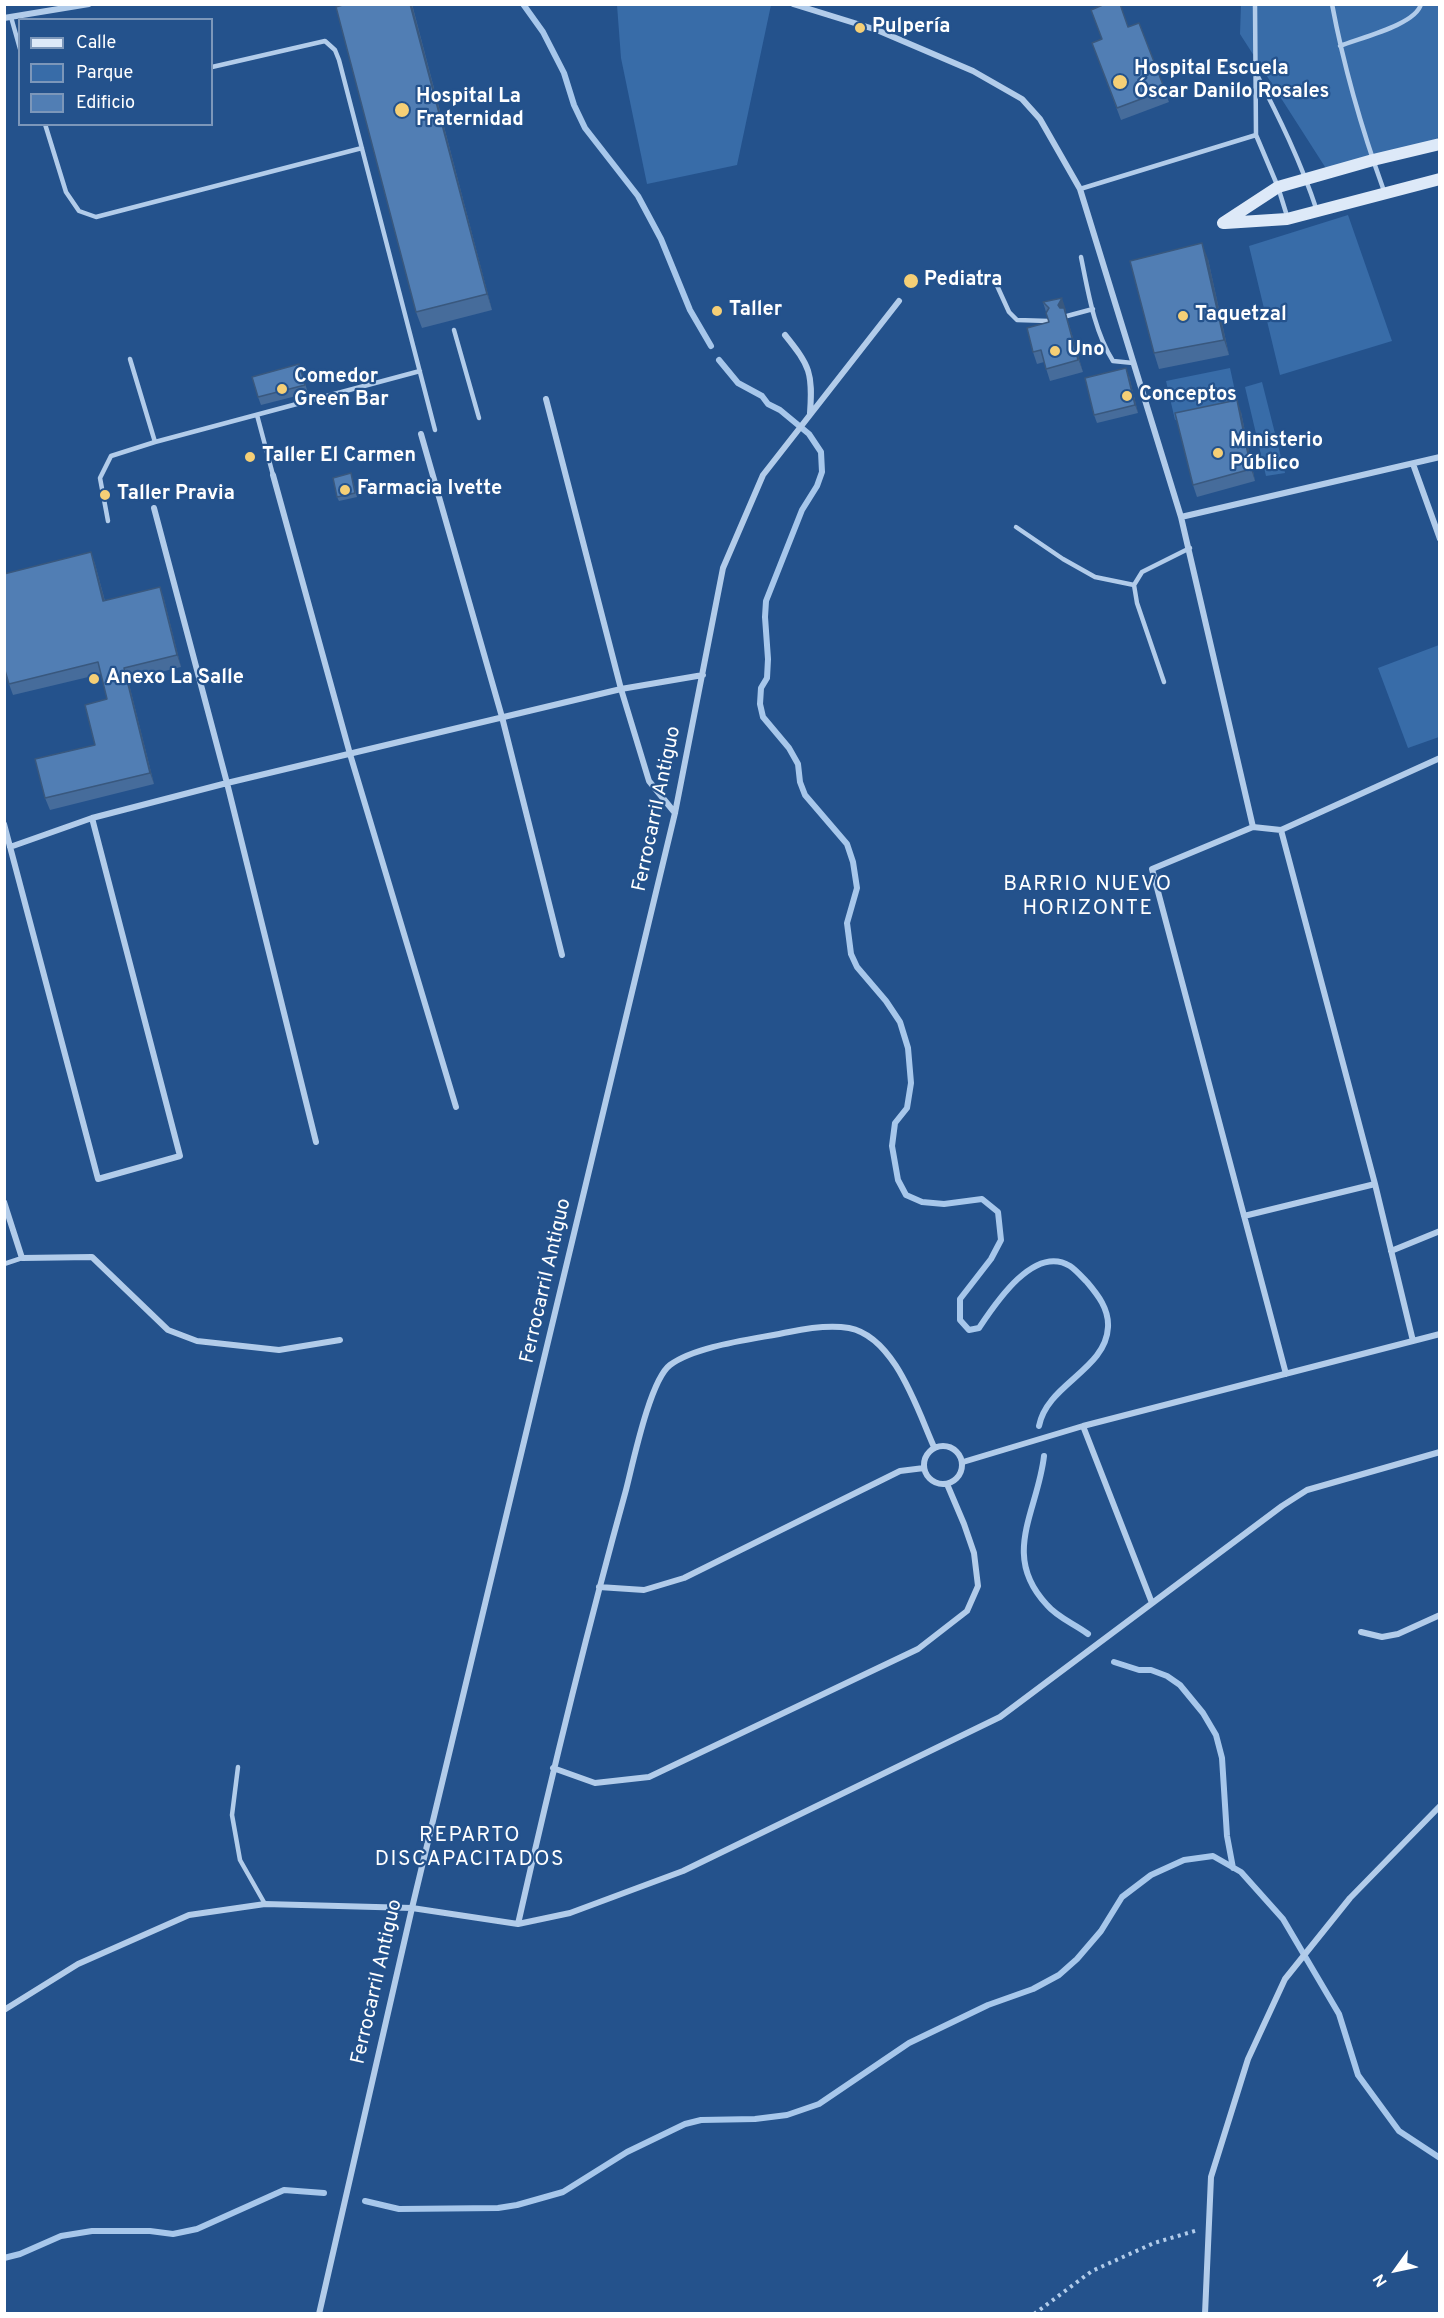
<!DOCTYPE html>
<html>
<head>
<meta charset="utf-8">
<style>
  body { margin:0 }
  #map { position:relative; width:1444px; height:2318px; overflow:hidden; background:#24528c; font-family:Overpass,sans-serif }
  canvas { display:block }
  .frame { position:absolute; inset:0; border:6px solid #fff; pointer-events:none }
  .legend { position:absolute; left:18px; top:18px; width:195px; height:108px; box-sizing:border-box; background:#24528c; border:2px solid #7c97ba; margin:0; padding:8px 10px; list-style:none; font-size:18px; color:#fff }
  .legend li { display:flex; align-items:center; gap:12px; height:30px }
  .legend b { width:30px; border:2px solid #7c97ba }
  .north { position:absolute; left:1366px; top:2240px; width:60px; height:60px; -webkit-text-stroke:4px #24528c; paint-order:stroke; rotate:237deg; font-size:16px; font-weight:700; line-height:24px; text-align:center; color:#fff }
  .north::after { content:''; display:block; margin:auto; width:21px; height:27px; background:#fff; clip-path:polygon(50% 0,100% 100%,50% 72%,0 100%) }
</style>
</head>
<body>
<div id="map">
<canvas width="1444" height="2318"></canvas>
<div class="frame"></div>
<ul class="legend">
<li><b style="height:8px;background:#dde9f8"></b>Calle</li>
<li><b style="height:16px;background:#386ca8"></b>Parque</li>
<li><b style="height:16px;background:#517eb4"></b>Edificio</li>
</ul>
<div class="north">N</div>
</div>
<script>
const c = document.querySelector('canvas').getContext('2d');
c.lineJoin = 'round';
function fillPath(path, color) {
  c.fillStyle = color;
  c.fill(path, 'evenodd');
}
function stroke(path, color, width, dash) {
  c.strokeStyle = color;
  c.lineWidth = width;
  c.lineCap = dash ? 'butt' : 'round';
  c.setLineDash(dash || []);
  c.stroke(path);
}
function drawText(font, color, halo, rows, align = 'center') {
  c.font = font + ' Overpass,sans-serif';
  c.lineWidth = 4.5;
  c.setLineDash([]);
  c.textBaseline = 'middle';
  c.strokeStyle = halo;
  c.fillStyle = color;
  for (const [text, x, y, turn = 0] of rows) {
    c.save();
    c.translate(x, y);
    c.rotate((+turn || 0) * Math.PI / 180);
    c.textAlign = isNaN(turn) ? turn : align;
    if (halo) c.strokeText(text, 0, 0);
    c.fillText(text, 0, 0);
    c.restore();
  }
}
fillPath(new Path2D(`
  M 617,5 L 771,5 L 737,165 L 647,184 L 621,58 Z
  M 1241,5 L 1439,5 L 1440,134 L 1436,140 L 1327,170 L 1240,34 Z
  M 1348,215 L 1392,341 L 1280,375 L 1249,246 Z
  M 1230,368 L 1238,405 L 1175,420 L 1166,381 Z
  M 1262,382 L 1285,473 L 1266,476 L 1245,387 Z
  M 1439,645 L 1439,737 L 1408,748 L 1378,668 Z`), '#386ca8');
stroke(new Path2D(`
  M 523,4 L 543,32 L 564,73 L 574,105 L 585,128 L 638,196 L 661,239 L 690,310 L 711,346
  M 719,360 L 738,383 L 762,396 L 768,404 L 780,410 L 809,434 L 821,452 L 822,472 L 817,486 L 802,510 L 766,601 L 765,617 L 768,659 L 767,678 L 761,688 L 760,704 L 763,717 L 789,748 L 798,764 L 800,782 L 805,795 L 847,844 L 853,862 L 857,888 L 847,923 L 851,954 L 857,967 L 886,1001 L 900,1022 L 908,1048 L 911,1083 L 907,1108 L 895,1123 L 892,1146 L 898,1180 L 906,1195 L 922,1202 L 944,1204 L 982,1199 L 998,1212 L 1001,1240 L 991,1259 L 960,1299 L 960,1320 L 969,1330 L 979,1328 C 995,1304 1034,1244 1070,1266 C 1076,1270 1082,1277 1087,1282 C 1098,1295 1109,1309 1108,1327 C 1106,1370 1047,1384 1039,1426
  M 1044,1456 C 1038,1511 1000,1555 1047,1605 C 1058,1618 1075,1624 1088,1634
  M 1114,1662 L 1139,1670 L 1151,1670 L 1167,1676 L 1180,1685 L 1203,1713 L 1216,1735 L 1222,1758 L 1227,1836 L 1233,1868
  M 365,2201 L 399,2209 L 498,2208 L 517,2205 L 563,2192 L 627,2152 L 685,2124 L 701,2120 L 755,2119 L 787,2115 L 819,2104 L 909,2043 L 988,2005 L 1033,1989 L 1059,1975 L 1077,1959 L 1101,1931 L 1122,1897 L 1151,1875 L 1184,1860 L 1213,1856 L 1241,1872 L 1283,1919 L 1339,2014 L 1358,2075 L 1399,2131 L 1440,2158
  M 4,2258 L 20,2254 L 61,2236 L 92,2231 L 150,2231 L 173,2234 L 197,2229 L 284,2190 L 324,2193`), '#a7c7eb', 6);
stroke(new Path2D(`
  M 1034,2314 L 1092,2271 L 1154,2243 L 1198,2230`), '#b2ccea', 4, [3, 4.5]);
stroke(new Path2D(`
  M 1255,4 L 1256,135 L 1278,187 L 1287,216
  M 1332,4 C 1344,68 1362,130 1384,191
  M 11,17 L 20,49
  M 1340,46 C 1359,38 1416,25 1421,4
  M 212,67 L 325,41 L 335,50 L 339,60 L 435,430
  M 1255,71 C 1279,117 1301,162 1317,211
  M 45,124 L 66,192 L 79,211 L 96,217 L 362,148
  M 1080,189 L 1256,135
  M 1081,257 C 1088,291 1094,331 1113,361 L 1133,363
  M 994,279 L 1009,312 L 1017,320 L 1049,321
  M 1067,316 L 1093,309
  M 454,330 L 479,418
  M 130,359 L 155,442
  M 257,415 L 273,475
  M 108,521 L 100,478 L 111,456 L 155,442 L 420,371
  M 1016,527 L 1063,559 L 1095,577 L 1134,585
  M 1164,682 L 1137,603 L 1134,585 L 1142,572 L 1190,548
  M 4,1264 L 22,1258
  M 238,1767 L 232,1815 L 240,1860 L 265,1904`), '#b2ccea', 4.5);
stroke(new Path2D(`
  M 793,4 L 877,30 L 973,71 L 1022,99 L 1040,119 L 1080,189 L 1181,517 L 1253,827 L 1281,830 L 1375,1184 L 1413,1341
  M 4,18 L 89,4
  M 785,335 C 810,366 813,373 810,413
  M 546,399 L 621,689 L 649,781 L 675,813
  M 421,434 L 502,717 L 562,955
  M 1413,464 L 1440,539
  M 273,475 L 350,754 L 456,1107
  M 154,508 L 227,783 L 316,1142
  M 1181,517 L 1440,457
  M 4,824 L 98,1179 L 180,1156 L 92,818
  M 1253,827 L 1152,869 L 1286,1374
  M 1281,830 L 1440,758
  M 10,847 L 92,818 L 227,783 L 621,689 L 703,675
  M 4,1202 L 22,1258 L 92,1257 L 168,1330 L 197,1341 L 279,1350 L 340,1340
  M 1244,1216 L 1375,1184
  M 1391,1251 L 1440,1231
  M 1083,1426 L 1152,1603
  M924 1465a19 19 0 1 1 38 0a19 19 0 1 1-38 0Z
  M 963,1462 L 1083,1426 L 1440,1334
  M 599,1587 L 644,1590 L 684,1578 L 900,1471 L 924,1468
  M 1361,1632 L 1382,1637 L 1398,1634 L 1440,1615
  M 553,1768 L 595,1783 L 649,1777 L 918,1649 L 967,1611 L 978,1586 L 974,1553 L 964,1524 L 947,1484
  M 518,1924 C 551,1778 586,1634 626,1490 C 633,1463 650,1380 670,1365 C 697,1345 756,1339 789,1332 C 808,1328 830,1325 849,1328 C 895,1337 917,1409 934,1447
  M 4,2010 L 78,1964 L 189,1915 L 265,1904 L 412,1908 L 518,1924 L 570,1913 L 683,1871 L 1000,1717 L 1282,1506 L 1307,1490 L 1440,1452
  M 319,2314 L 412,1908 L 675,813 L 723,568 L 763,475 L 899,301
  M 1205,2314 L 1211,2177 L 1248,2059 L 1285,1979 L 1350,1898 L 1440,1806`), '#b2ccea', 6);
stroke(new Path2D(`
  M 1223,223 L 1278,187 L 1373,160 L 1440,144
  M 1225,223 L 1287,219 L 1440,179`), '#dde9f8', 12);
fillPath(new Path2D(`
  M 346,4 L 412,4 L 492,310 L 422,328 L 416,312 Z
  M 1139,23 L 1169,102 L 1121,120 L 1092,43 Z
  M 1208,259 L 1229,355 L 1159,369 L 1154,353 Z
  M 1043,302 L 1066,310 L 1065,311 L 1083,372 L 1050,381 L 1044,362 L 1037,364 L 1033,352 L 1049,322 Z
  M 299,364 L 308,393 L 261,405 L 258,397 Z
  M 1129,376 L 1138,413 L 1097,423 L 1094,415 Z
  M 1241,412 L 1255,481 L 1197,497 L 1193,485 Z
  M 351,473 L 357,497 L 339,501 L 337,497 Z
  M 91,552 L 95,564 L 105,601 L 160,587 L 164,599 L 181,667 L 128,680 L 154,784 L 50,810 L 45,798 L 95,745 L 107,699 L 101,674 L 13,695 L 9,684 Z`), '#466c9b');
fillPath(new Path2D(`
  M 410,4 L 412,5 L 492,310 L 487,294 Z
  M 1202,243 L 1208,259 L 1229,355 L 1224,340 Z
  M 1062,298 L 1066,310 L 1065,311 L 1083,372 L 1058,305 Z
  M 1126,368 L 1129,376 L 1138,413 L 1135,405 Z
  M 1237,400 L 1241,412 L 1255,481 L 1251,469 Z
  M 91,552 L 95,564 L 108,613 L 103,601 Z
  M 160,587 L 164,599 L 181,667 L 177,655 Z
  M 124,668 L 128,680 L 154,784 L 150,773 Z`), '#39587e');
const building = new Path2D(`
  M 346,4 L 410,4 L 487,294 L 416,312 L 336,7 Z
  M 1105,4 L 1120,4 L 1128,27 L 1139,23 L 1165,90 L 1117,108 L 1092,43 L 1102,39 L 1091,10 Z
  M 1202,243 L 1224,340 L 1154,353 L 1130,261 Z
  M 1062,298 L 1058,305 L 1060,308 L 1064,308 L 1078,360 L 1046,369 L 1041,350 L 1033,352 L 1027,328 L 1049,322 L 1046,313 L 1049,308 L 1043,302 Z
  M 299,364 L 305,385 L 258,397 L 252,377 Z
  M 1126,368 L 1135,405 L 1094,415 L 1085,378 Z
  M 1237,400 L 1251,469 L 1193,485 L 1175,413 Z
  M 351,473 L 355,493 L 337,497 L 333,478 Z
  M 91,552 L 103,601 L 160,587 L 177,655 L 124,668 L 150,773 L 45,798 L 35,759 L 95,745 L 85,705 L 107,699 L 98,662 L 9,684 L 4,667 L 4,574 Z`);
fillPath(building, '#517eb4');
stroke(building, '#39587e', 1.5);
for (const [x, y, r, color] of [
  [860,28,6,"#f5cf76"],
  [1120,82,8,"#f5cf76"],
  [402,110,8,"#f5cf76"],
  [911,281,8,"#f5cf76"],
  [717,311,6,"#f5cf76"],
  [1183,316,6,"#f5cf76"],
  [1055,351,6,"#f5cf76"],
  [282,389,6,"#f5cf76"],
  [1127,396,6,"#f5cf76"],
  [1218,453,6,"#f5cf76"],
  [250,457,6,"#f5cf76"],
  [345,490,6,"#f5cf76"],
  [105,495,6,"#f5cf76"],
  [94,679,6,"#f5cf76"]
]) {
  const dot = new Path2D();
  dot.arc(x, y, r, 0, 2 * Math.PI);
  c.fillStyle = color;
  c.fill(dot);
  stroke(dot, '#24528c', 2);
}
drawText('bold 20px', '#fff', '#24528c', [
  ["Pulpería",872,28],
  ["Hospital Escuela",1134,70],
  ["Óscar Danilo Rosales",1134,93],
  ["Hospital La",416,98],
  ["Fraternidad",416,121],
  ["Pediatra",924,281],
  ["Taller",729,311],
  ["Taquetzal",1195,316],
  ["Uno",1067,351],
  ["Comedor",294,378],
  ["Green Bar",294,401],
  ["Conceptos",1139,396],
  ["Ministerio",1230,442],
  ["Público",1230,465],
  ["Taller El Carmen",262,457],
  ["Farmacia Ivette",357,490],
  ["Taller Pravia",117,495],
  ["Anexo La Salle",106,679]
], 'left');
drawText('20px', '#fff', '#24528c', [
  ["Ferrocarril Antiguo",658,809,-78],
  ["Ferrocarril Antiguo",547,1281,-77],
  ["Ferrocarril Antiguo",378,1982,-77]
]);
c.letterSpacing = '1.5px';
drawText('21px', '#fff', '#24528c', [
  ["BARRIO NUEVO",1088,886],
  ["HORIZONTE",1088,910],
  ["REPARTO",470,1837],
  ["DISCAPACITADOS",470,1861]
]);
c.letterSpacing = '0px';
</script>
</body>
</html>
